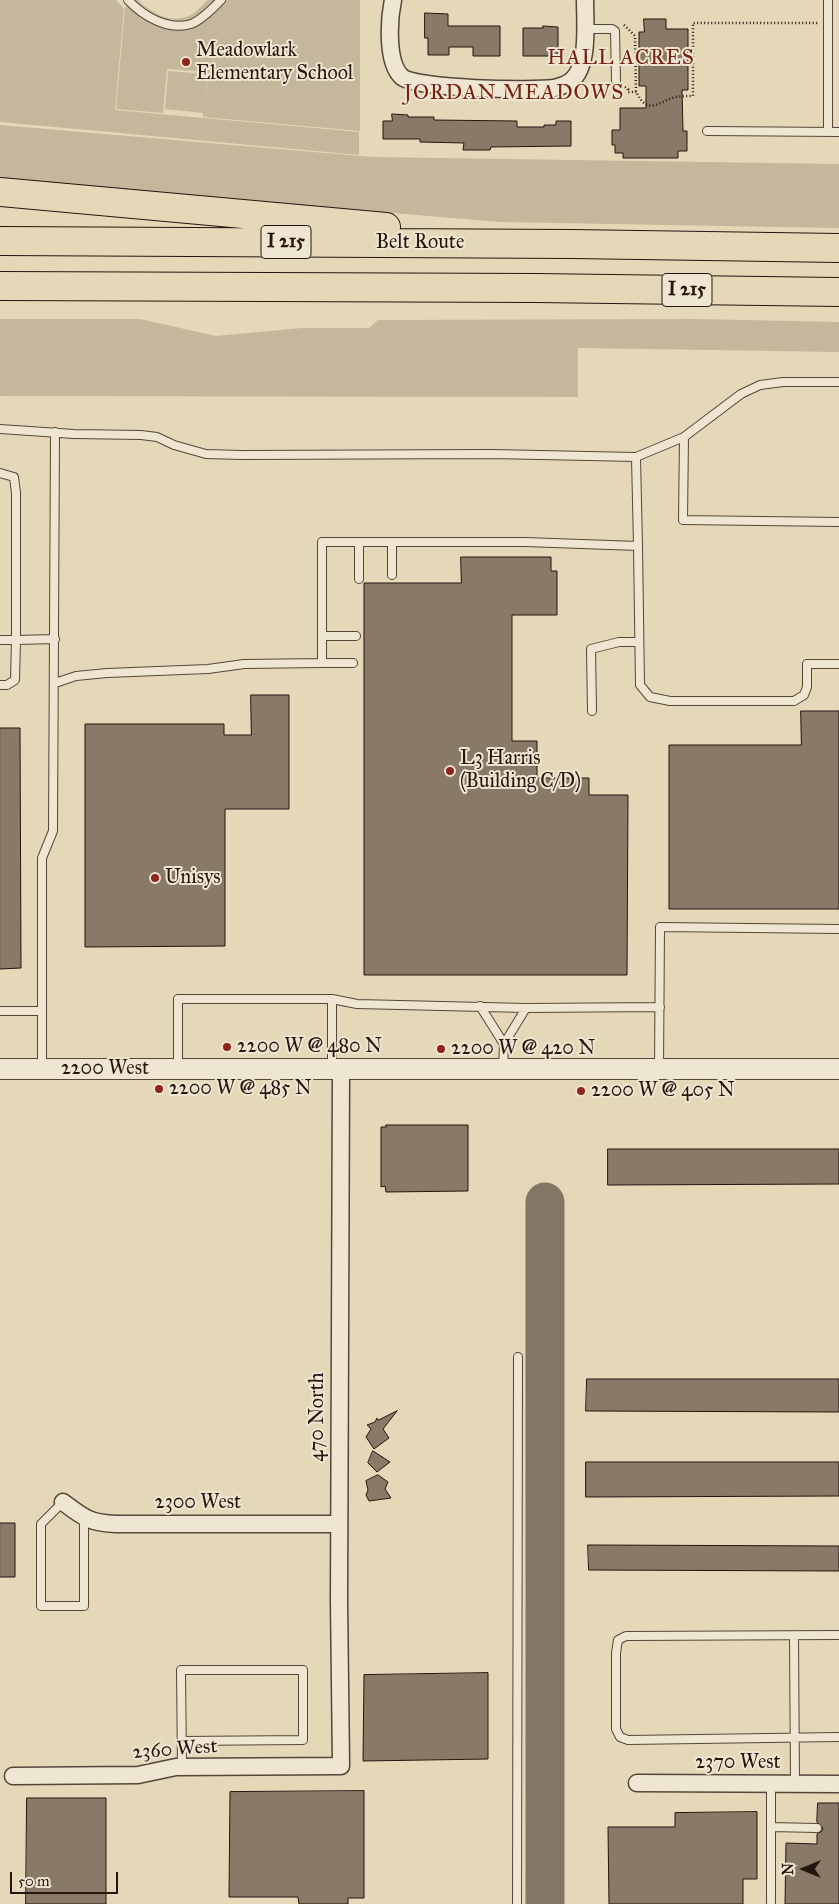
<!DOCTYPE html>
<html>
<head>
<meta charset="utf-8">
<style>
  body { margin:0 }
  #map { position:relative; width:839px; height:1904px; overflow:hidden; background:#e5d8b8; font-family:"IM FELL Great Primer",serif }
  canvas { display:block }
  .north { position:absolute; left:779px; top:1844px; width:50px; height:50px; -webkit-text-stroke:4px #eee6d1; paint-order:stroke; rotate:270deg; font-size:14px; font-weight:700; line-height:20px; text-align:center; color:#24150f }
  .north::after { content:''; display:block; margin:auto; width:18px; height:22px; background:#24150f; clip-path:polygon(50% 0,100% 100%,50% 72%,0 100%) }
  .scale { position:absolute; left:10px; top:1872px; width:108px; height:22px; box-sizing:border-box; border:2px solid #24150f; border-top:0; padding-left:6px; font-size:15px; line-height:18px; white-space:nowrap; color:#24150f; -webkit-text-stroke:4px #eee6d1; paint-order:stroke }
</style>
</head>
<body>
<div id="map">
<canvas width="839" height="1904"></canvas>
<div class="north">N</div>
<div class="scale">50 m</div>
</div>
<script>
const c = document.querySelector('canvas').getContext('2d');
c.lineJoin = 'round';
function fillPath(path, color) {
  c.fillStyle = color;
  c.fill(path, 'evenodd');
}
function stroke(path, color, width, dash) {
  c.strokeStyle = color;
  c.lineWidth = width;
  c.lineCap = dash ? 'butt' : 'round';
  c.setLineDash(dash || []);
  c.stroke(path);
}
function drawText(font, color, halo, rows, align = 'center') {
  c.font = font + ' "IM FELL Great Primer",serif';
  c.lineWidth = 4;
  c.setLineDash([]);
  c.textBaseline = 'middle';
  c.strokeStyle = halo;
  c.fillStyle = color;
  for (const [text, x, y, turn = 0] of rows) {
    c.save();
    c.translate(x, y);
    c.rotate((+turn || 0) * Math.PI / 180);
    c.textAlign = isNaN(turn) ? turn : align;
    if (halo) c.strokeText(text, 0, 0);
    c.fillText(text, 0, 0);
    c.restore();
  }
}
fillPath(new Path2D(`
  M 0,0 L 116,0 L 124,9 L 115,110 L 359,132 L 359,155 L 0,122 Z
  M 134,0 L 138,0 C 152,13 169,24 189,16 C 196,13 202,5 208,0 L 360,0 L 360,131 L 203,117 L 203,113 L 165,109 L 168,71 L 207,74 L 205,101 L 208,72 L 167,69 L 163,113 L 116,109 L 125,8 Z
  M 0,125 L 372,157 L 839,164 L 839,228 L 500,222 L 0,180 Z
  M 0,319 L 140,319 L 216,336 L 302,328 L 369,328 L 378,320 L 697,319 L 839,322 L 839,352 L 578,348 L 578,397 L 0,396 Z`), '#c4b79b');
stroke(new Path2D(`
  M 545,1202 L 545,1904`), '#847664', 39);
const building = new Path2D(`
  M 425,13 L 448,14 L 448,26 L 500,26 L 500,56 L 473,56 L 473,47 L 449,47 L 449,55 L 428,55 L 428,38 L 425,38 Z
  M 644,19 L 666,19 L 666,29 L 688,29 L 688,90 L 682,90 L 683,131 L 687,131 L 687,151 L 678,151 L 678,158 L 623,158 L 623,153 L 615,153 L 615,145 L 612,145 L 612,130 L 620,130 L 620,108 L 646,108 L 646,86 L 639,86 L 639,32 L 644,32 Z
  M 543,26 L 558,27 L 558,56 L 523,56 L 523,28 L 543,28 Z
  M 392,114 L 408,115 L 408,117 L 434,117 L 434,120 L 517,121 L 517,127 L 544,127 L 544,125 L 556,125 L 556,121 L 571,121 L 571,146 L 491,147 L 490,150 L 463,150 L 464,143 L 420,142 L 420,139 L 383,139 L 383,121 L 392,121 Z
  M 461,557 L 551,557 L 551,571 L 557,571 L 557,615 L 512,615 L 512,741 L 537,741 L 537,778 L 589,778 L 589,795 L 628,795 L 627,975 L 364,975 L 364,583 L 461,583 Z
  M 251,695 L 289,695 L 289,809 L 225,809 L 225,946 L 85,947 L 85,724 L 224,724 L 224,735 L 251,735 Z
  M 801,711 L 839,711 L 839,909 L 669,909 L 669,745 L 801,745 Z
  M 0,728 L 20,728 L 21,968 L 0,969 Z
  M 386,1125 L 468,1125 L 468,1191 L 386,1192 L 385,1186 L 381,1187 L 381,1127 L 386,1127 Z
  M 608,1149 L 839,1149 L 839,1184 L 608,1185 Z
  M 587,1379 L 839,1379 L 839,1412 L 586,1411 Z
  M 397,1411 L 383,1429 L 389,1438 L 374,1449 L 366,1437 L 371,1429 L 367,1425 L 375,1422 L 377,1418 L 378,1420 Z
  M 373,1451 L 390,1462 L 377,1472 L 368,1463 Z
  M 586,1462 L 839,1462 L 839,1496 L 586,1497 Z
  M 378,1475 L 388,1482 L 385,1489 L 391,1498 L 369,1501 L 366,1495 L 368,1490 L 366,1481 Z
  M 0,1523 L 15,1523 L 15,1577 L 0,1577 Z
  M 588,1545 L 839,1546 L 839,1571 L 589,1570 Z
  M 488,1673 L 488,1759 L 363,1761 L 364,1675 Z
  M 364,1791 L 364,1898 L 348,1898 L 348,1904 L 299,1904 L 298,1897 L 229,1897 L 230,1792 Z
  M 27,1798 L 106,1798 L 106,1904 L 26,1904 Z
  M 818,1803 L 839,1803 L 839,1904 L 785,1904 L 786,1843 L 817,1844 L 817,1834 L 822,1831 L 823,1828 L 817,1822 Z
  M 757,1812 L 757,1879 L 743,1879 L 743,1904 L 609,1904 L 608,1827 L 675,1827 L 675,1813 Z`);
fillPath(building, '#887a67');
stroke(building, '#24150f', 1);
const service = new Path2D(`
  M 128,0 C 143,16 168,31 191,24 C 202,20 213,8 221,0
  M 828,0 L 828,132
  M 584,29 L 612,29 L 615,31 L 616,81
  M 707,131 L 839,132
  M 0,429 L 74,434 L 141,435 L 157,437 L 174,445 L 206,454 L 242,455 L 492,454 L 636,457 L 684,437 L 741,394 L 760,385 L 783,382 L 839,382
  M 684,437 L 683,520 L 839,522
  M 636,457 L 638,546
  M 0,473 L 14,477 L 16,493 L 16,640 L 0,640
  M 359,543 L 359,579
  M 392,575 L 392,542
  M 322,636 L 356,636
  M 322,663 L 353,663
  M 55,683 L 76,676 L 107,673 L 208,669 L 244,664 L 322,663 L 322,542 L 525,542 L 638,546 L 640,685 L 650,697 L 670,701 L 794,701 L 804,695 L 807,687 L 807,664 L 839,664
  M 0,685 L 7,685 L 15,680 L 16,640 L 55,639
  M 592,711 L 591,649 L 619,642 L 639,642
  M 332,999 L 357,1004 L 526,1008 L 660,1007
  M 480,1006 L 504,1044 L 526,1008
  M 0,1011 L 42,1011
  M 42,1068 L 42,858 L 53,831 L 55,432
  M 178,1069 L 178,999 L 332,999 L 332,1069
  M 503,1069 L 504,1044
  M 659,1069 L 660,927 L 839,929
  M 63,1502 L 41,1524 L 41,1606 L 84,1606 L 84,1518
  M 839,1635 L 626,1636 L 618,1640 L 616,1653 L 616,1729 L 620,1737 L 628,1740 L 839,1737
  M 794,1636 L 795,1784
  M 182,1741 L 303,1740 L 303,1670 L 181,1670 L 182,1767
  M 771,1784 L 771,1902
  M 771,1827 L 817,1828
  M 517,1904 L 518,1357`);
const minor = new Path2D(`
  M 393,0 C 389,19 386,63 402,77 C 417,89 532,91 554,88 C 562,86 569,84 574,78 C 589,62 585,21 585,0
  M 63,1502 C 84,1518 90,1523 116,1524 L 339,1524
  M 13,1776 L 138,1775 L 176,1767 L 341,1766 L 339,1600 L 341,1069
  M 637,1783 L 839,1784`);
const tertiary = new Path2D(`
  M 0,1069 L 839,1069`);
const motorway = new Path2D(`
  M 0,192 L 386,227
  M 0,241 L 572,244 L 839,248
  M 0,286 L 536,288 L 839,292`);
stroke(service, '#544639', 10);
stroke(minor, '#544639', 19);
stroke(tertiary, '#544639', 22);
stroke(motorway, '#24150f', 30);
stroke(new Path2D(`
  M 624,25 L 635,36 L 636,91 C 648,118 660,100 676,97 C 682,96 687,96 693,96 L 693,23 L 819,23
  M 625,87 L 628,89 L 628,92 L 637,92`), '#24150f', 2.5, [1, 2.5]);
stroke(service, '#eee6d1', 8);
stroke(minor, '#eee6d1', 16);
stroke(tertiary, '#eee6d1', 20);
stroke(motorway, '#e5d8b8', 28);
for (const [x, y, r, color] of [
  [186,62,5,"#8f2418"],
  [450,771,5,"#8f2418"],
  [155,878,5,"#8f2418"],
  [227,1047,5,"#8f2418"],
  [441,1049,5,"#8f2418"],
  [159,1089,5,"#8f2418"],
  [581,1091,5,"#8f2418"]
]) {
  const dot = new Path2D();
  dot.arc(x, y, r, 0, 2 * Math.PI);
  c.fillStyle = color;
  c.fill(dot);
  stroke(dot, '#eee6d1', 2);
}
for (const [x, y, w] of [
  [286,242,50],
  [687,290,50]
]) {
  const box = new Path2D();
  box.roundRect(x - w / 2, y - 16.5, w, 33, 4);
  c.fillStyle = '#eee6d1';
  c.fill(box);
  stroke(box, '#24150f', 1);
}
drawText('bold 19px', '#24150f', null, [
  ["I 215",286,242],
  ["I 215",687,290]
]);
drawText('20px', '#24150f', '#eee6d1', [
  ["Meadowlark",196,51],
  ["Elementary School",196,74],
  ["L3 Harris",460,759],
  ["(Building C/D)",460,782],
  ["Unisys",165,878],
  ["2200 W @ 480 N",237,1047],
  ["2200 W @ 420 N",451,1049],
  ["2200 W @ 485 N",169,1089],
  ["2200 W @ 405 N",591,1091]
], 'left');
drawText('20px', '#24150f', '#eee6d1', [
  ["Belt Route",420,243],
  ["2200 West",105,1069],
  ["470 North",318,1417,-90],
  ["2300 West",198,1503],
  ["2360 West",175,1750,-4],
  ["2370 West",738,1763]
]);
c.letterSpacing = '1px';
drawText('21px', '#7a1f14', '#eee6d1', [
  ["HALL ACRES",621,59],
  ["JORDAN MEADOWS",514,94]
]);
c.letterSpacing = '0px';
</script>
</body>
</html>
